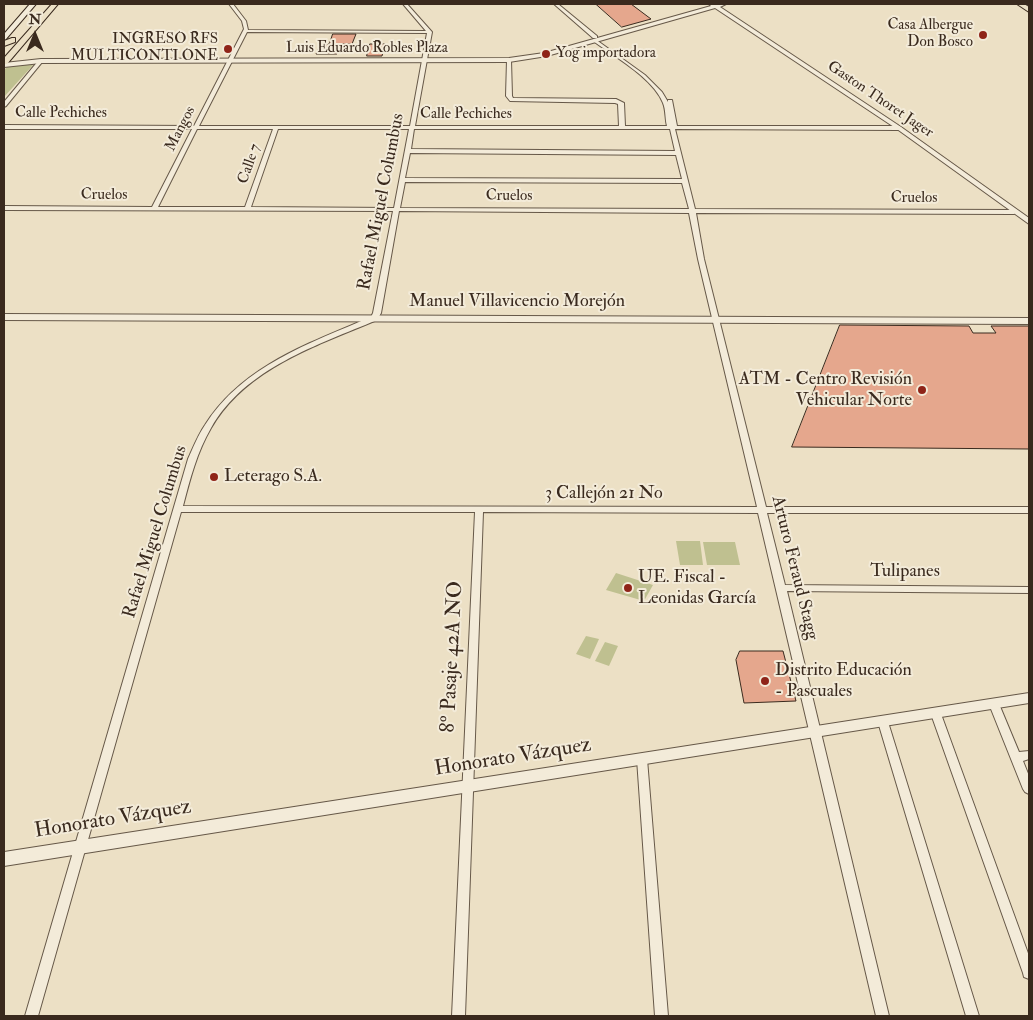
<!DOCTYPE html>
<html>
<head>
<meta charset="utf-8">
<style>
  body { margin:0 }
  #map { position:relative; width:1033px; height:1020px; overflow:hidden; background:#ece0c5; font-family:"IM FELL Double Pica",serif }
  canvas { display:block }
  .frame { position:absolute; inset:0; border:5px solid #3a2a1e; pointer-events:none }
  .north { position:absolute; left:10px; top:10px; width:50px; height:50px; -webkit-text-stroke:4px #f3ebd9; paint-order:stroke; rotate:0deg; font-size:14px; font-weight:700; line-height:20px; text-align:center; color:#3a2a1e }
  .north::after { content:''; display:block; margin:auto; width:18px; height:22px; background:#3a2a1e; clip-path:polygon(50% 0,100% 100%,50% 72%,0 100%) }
</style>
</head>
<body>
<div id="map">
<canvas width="1033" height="1020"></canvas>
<div class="frame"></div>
<div class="north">N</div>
</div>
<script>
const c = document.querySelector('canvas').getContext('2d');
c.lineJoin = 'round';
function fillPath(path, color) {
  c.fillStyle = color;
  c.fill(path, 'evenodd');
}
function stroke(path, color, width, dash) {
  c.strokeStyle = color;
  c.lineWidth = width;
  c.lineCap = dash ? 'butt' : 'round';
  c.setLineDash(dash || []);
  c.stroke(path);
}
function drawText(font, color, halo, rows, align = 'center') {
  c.font = font + ' "IM FELL Double Pica",serif';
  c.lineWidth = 4;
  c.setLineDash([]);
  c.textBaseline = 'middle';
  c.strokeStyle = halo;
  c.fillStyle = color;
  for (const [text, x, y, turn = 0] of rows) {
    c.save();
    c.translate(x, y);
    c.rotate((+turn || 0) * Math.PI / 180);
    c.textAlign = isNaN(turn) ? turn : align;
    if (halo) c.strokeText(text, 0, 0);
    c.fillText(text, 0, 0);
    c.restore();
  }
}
fillPath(new Path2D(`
  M 31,63 L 34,64 L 4,97 L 4,70 L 9,65 Z
  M 676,541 L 700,541 L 703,565 L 680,565 Z
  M 703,542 L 735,542 L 740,565 L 707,565 Z
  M 616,573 L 653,585 L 644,601 L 606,590 Z
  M 586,636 L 599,639 L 590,659 L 576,654 Z
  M 605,642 L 618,646 L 609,666 L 595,661 Z`), '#bfc090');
const building = new Path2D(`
  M 596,4 L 631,4 L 651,19 L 622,27 Z
  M 333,34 L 356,34 L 352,44 L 341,44 L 337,54 L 316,54 L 320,45 L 329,44 Z
  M 370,44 L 385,44 L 382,56 L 367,56 Z
  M 840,325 L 969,326 L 973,333 L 996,333 L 991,326 L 1029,326 L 1029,449 L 792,447 Z
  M 740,651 L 783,651 L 796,701 L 744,703 L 736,660 Z`);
fillPath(building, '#e5a78d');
stroke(building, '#3a2a1e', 1);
const minor = new Path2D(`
  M 229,4 L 233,4 L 246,21 L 248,30 L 426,31 L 403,4 L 407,4 L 432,32 L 415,126 L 619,126 L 618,104 L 615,103 L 510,101 L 506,96 L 507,60 L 509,59 L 511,60 L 512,96 L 513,98 L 616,99 L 624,103 L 625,126 L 667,126 C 665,119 666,110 663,103 C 653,78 615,57 593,41 L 593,40 L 595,39 L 645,75 L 662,92 L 668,102 L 668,100 L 672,100 L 677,126 L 899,126 L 902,128 L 899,130 L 675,129 L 695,209 L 1014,210 L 1017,212 L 1014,214 L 696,213 L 704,259 L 766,507 L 1029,507 L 1029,513 L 767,513 L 785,585 L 1029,587 L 1029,593 L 787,591 L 889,1016 L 876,1016 L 758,513 L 483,512 L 465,1016 L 452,1016 L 475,512 L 181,512 L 38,1016 L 25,1016 L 188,459 C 193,448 198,435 205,425 C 242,366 310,343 371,317 L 373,313 L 393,211 L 4,210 L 4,206 L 152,207 L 192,129 L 4,129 L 4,125 L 194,126 L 244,29 L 242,21 ZM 247,32 L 427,33 L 410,126 L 199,126 ZM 197,129 L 273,129 L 245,207 L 158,207 ZM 278,129 L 409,129 L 394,208 L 251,207 ZM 414,129 L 670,129 L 675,151 L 411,149 ZM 410,153 L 676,155 L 682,179 L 405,178 ZM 405,182 L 682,183 L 689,209 L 400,208 ZM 399,211 L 689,213 L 698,259 L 757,507 L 183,506 C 190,479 197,452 211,428 C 245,368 318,345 377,320 L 381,313 Z
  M 554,4 L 558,4 L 597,36 L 597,38 L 593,38 Z
  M 39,60 L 43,61 L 6,106 L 4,107 L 4,102 Z
  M 994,700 L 998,701 L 999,704 L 1019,752 L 1029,751 L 1029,759 L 1023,761 L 1029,776 L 1029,794 L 1025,792 L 1023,789 L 989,704 L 990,701 Z
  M 936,710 L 940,711 L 941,714 L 1029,956 L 1029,979 L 1024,977 L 1023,973 L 931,714 L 932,711 Z
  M 883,718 L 887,719 L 888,722 L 979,1016 L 966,1016 L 878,722 L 879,719 Z
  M 642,754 L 646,756 L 647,759 L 668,1016 L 655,1016 L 637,759 L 638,756 Z`);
const tertiary = new Path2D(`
  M 709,4 L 726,4 L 720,7 L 901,127 L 1029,218 L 1029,224 L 897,129 L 715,8 L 547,56 L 509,62 L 41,63 L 4,67 L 4,63 L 41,59 L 509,58 L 544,53 L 711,6 Z
  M 4,314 L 1029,318 L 1029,324 L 4,320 Z
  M 1029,693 L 1029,703 L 4,866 L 4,852 Z`);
const secondary = new Path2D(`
  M 30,4 L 36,4 L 6,39 L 4,40 L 4,34 Z`);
const primary = new Path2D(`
  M 1017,4 L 1024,4 L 1029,7 L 1029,12 Z`);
const trunk = new Path2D(`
  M 52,4 L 58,4 L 7,64 L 4,64 L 4,58 Z
  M 12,38 L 15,38 L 15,42 L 4,46 L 4,41 Z`);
stroke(minor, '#665848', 2);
stroke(tertiary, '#665848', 2);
stroke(secondary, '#3a2a1e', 2);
stroke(primary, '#3a2a1e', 2);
stroke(trunk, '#3a2a1e', 2);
fillPath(minor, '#f3ebd9');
fillPath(tertiary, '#f3ebd9');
fillPath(secondary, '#f3ebd9');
fillPath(primary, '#ece0c5');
fillPath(trunk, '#ece0c5');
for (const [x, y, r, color] of [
  [983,35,5,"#8f2418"],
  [228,49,5,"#8f2418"],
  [546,54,5,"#8f2418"],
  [922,390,5,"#8f2418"],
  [214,477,5,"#8f2418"],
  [628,588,5,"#8f2418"],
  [765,681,5,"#8f2418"]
]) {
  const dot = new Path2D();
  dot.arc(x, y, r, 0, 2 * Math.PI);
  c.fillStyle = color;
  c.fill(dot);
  stroke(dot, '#f3ebd9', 2);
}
drawText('15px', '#3a2a1e', '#f3ebd9', [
  ["Casa Albergue",973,26],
  ["Don Bosco",973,43],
  ["INGRESO RFS",218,40],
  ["MULTICONTI ONE",218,57],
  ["Yog importadora",556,54,"left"]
], 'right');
drawText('15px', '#3a2a1e', '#f3ebd9', [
  ["Luis Eduardo Robles Plaza",367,49],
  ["Gaston Thoret Jager",880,100,34],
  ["Calle Pechiches",61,114],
  ["Calle Pechiches",466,115],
  ["Mangos",181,129,-63],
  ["Calle 7",250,164,-71],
  ["Cruelos",104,196],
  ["Cruelos",509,197],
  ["Cruelos",914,199]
]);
drawText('18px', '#3a2a1e', '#f3ebd9', [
  ["Rafael Miguel Columbus",382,202,-79],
  ["Manuel Villavicencio Morejón",517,302],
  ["3 Callejón 21 No",604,494],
  ["Rafael Miguel Columbus",156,532,-73],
  ["Arturo Feraud Stagg",794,568,76],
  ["Tulipanes",905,572]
]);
drawText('18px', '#3a2a1e', '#f3ebd9', [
  ["ATM - Centro Revisión",912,380,"right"],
  ["Vehicular Norte",912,401,"right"],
  ["Leterago S.A.",224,477],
  ["UE. Fiscal -",638,578],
  ["Leonidas García",638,599],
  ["Distrito Educación",775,671],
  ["- Pascuales",775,692]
], 'left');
drawText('21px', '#3a2a1e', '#f3ebd9', [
  ["8º Pasaje 42A NO",453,657,-87],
  ["Honorato Vázquez",513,758,-9],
  ["Honorato Vázquez",113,820,-9]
]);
</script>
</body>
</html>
